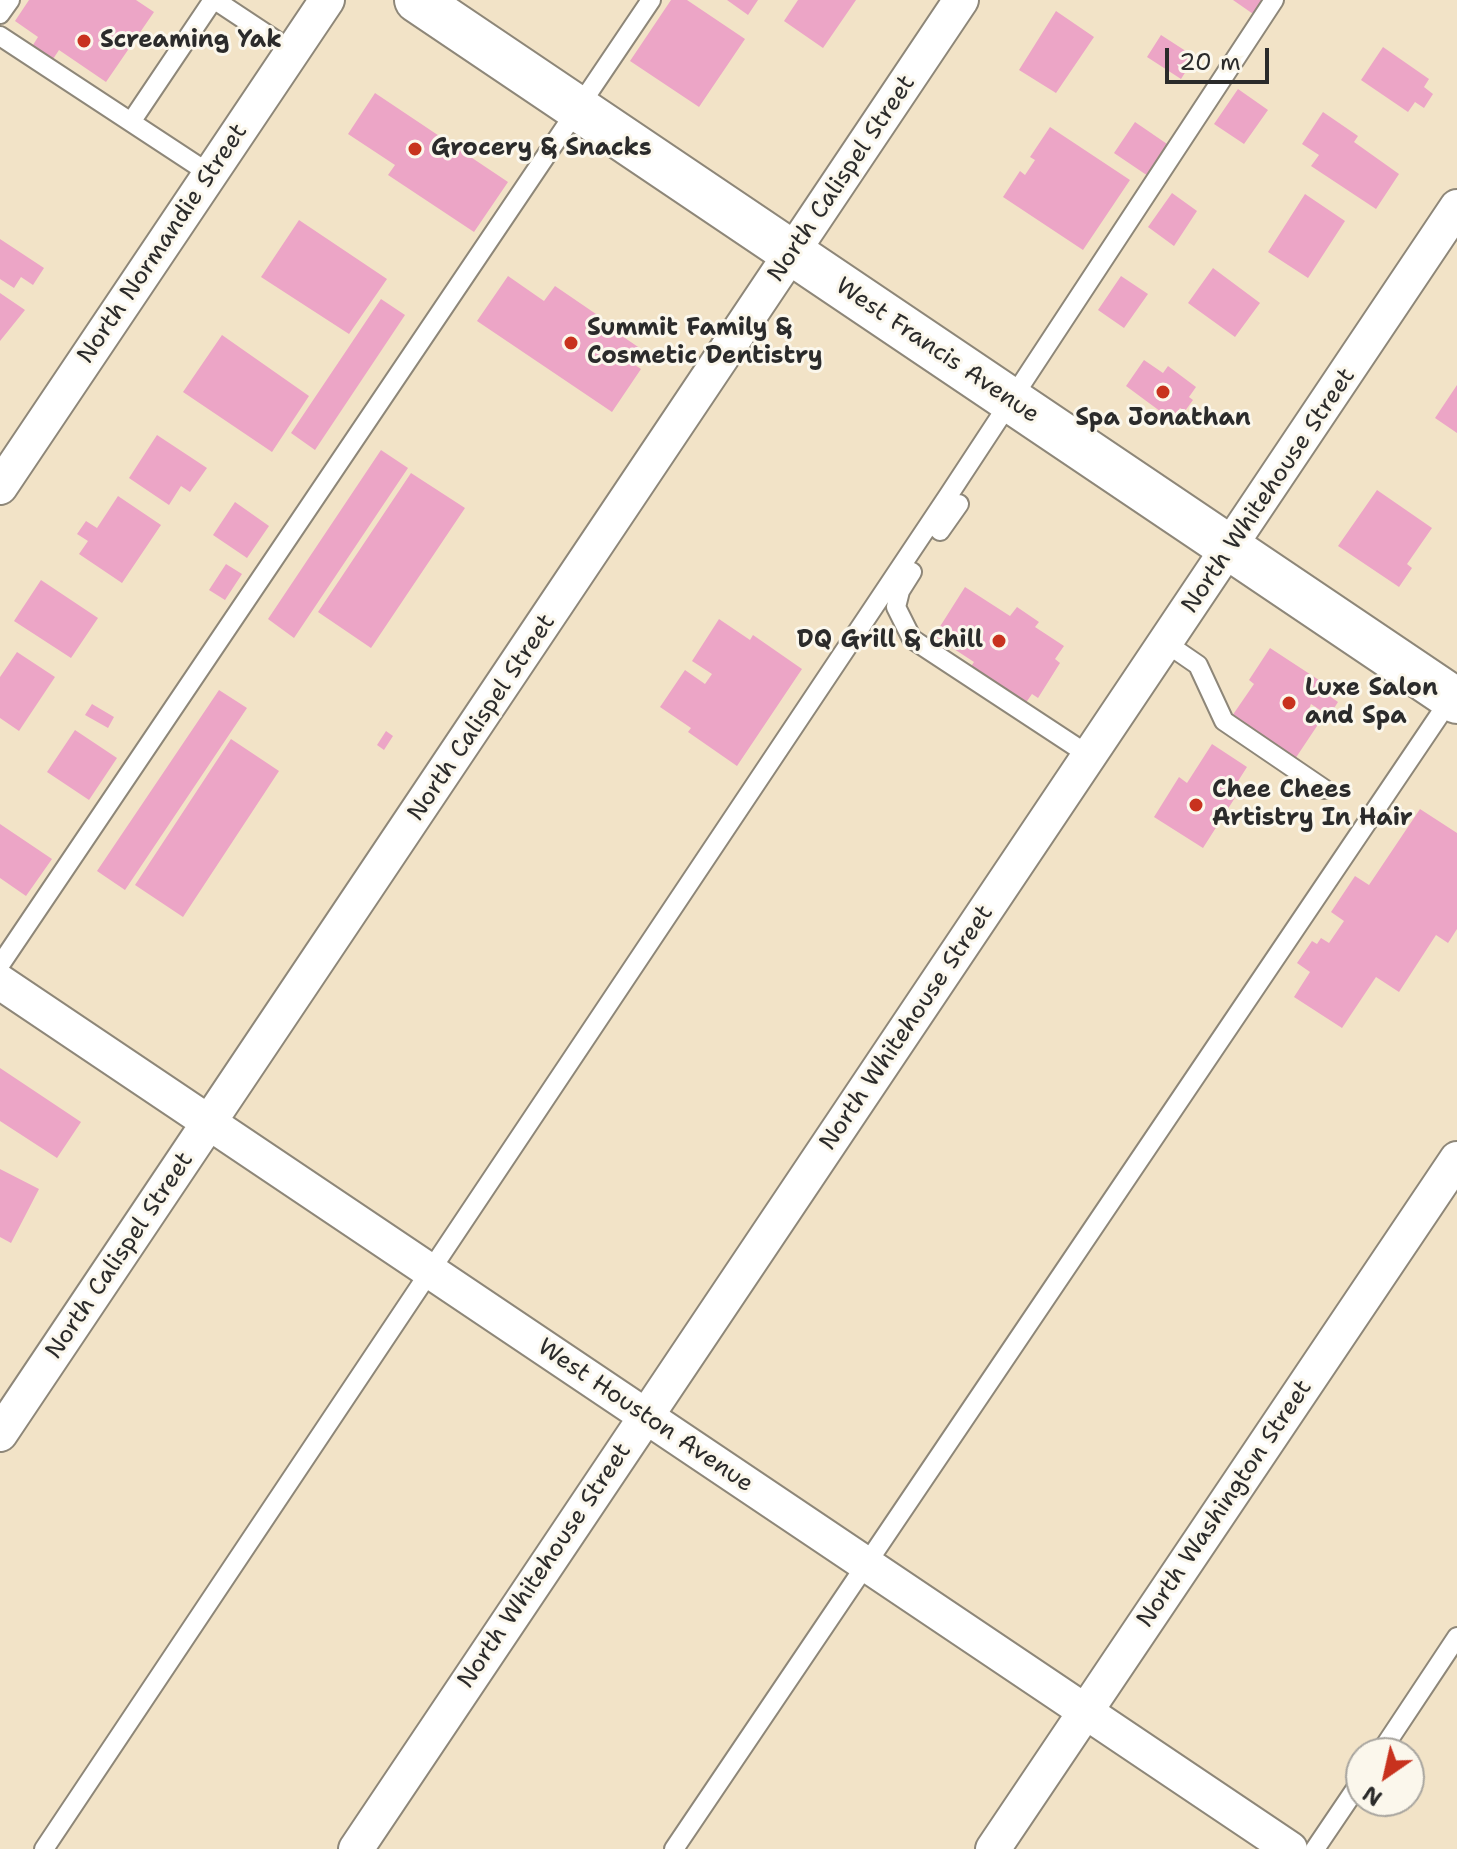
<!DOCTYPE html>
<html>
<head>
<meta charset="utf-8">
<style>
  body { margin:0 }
  #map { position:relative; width:1457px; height:1849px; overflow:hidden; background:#f2e3c7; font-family:"Shantell Sans",sans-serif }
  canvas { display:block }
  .north { position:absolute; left:1345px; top:1737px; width:80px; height:80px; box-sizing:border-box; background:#fbf7ec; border:2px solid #a8a59f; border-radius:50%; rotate:214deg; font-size:22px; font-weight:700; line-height:32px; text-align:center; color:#2b2b2b }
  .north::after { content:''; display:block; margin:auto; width:28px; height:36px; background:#c8321e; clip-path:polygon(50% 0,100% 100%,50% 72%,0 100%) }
  .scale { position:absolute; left:1165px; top:48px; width:104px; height:36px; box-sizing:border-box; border:4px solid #2b2b2b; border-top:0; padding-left:10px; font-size:24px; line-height:28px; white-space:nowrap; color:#2b2b2b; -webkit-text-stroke:6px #fbf7ec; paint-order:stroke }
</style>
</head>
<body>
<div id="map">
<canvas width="1457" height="1849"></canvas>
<div class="north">N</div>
<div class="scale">20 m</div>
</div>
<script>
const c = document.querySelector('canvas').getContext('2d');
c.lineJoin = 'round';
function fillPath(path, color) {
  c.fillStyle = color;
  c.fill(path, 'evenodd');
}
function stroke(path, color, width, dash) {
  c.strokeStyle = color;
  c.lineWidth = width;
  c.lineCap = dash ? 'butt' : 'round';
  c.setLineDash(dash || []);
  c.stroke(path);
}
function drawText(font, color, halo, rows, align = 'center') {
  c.font = font + ' "Shantell Sans",sans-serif';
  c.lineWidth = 6;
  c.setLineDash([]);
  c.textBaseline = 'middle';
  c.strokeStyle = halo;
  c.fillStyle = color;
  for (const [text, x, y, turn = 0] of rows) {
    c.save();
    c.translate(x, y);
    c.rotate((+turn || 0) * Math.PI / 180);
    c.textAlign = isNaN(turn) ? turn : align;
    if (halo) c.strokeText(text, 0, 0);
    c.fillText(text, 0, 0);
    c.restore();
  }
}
fillPath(new Path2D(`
  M 29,0 L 136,0 L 154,12 L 106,82 L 59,50 L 53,59 L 33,45 L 38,37 L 15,21 Z
  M 671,0 L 687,0 L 745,39 L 699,107 L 630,61 Z
  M 727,0 L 758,0 L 748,15 Z
  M 798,0 L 856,0 L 823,48 L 784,21 Z
  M 1233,0 L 1268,0 L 1256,16 Z
  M 1056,11 L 1094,37 L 1056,93 L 1019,70 Z
  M 1161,35 L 1195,57 L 1181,79 L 1147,57 Z
  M 1383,47 L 1429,79 L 1424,87 L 1433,94 L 1424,108 L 1415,102 L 1408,112 L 1361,80 Z
  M 1238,89 L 1268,110 L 1244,144 L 1214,124 Z
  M 375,93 L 508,182 L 474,232 L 388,175 L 395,165 L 348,134 Z
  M 1323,112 L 1358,136 L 1354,142 L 1399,174 L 1376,209 L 1311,166 L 1319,155 L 1302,144 Z
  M 1135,122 L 1170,146 L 1148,176 L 1114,153 Z
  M 1050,127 L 1130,180 L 1083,250 L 1003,197 L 1020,171 L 1025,175 L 1035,160 L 1030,157 Z
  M 1172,193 L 1197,211 L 1174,246 L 1148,227 Z
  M 1305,194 L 1345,221 L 1308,278 L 1268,252 Z
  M 299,220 L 387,279 L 349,334 L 261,277 Z
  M 0,239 L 44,268 L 33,285 L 21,277 L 14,288 L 0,279 Z
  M 1213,268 L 1260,303 L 1235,337 L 1188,303 Z
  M 508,276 L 544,301 L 555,286 L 596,314 L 585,330 L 594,336 L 603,323 L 644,351 L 635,365 L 641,369 L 612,412 L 477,321 Z
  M 1121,276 L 1148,294 L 1124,328 L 1098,310 Z
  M 0,293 L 25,310 L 0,341 Z
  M 381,299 L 405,315 L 315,450 L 291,433 Z
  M 222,335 L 309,396 L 272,452 L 183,392 Z
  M 1144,360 L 1163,373 L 1168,366 L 1196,387 L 1189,397 L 1193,400 L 1185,411 L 1180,408 L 1172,420 L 1126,386 Z
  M 1457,385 L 1457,433 L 1435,418 Z
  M 157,435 L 207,468 L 190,492 L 181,486 L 169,505 L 129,478 Z
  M 381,450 L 408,468 L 294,638 L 268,619 Z
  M 411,473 L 465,508 L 371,648 L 318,612 Z
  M 1377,490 L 1432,528 L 1407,564 L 1412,568 L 1399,587 L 1338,546 Z
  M 118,496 L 161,525 L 122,583 L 79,554 L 88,541 L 77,534 L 86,521 L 97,528 Z
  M 235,502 L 269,526 L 247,558 L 213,535 Z
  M 226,564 L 242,574 L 225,600 L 209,590 Z
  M 41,580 L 98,618 L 71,658 L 14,621 Z
  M 965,587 L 1010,616 L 1017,607 L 1039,622 L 1035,627 L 1064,646 L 1055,659 L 1060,663 L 1038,698 L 1032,694 L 1025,704 L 970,668 L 974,662 L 934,636 Z
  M 719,619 L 750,640 L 753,635 L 802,669 L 737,766 L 688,732 L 691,728 L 660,707 L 685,670 L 705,684 L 712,674 L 692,661 Z
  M 1270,648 L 1325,684 L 1321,690 L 1338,702 L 1329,716 L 1311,704 L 1309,709 L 1323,717 L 1295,759 L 1232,716 L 1254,684 L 1249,680 Z
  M 17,652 L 55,677 L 19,731 L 0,718 L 0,677 Z
  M 219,690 L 247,708 L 125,890 L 97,871 Z
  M 92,704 L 114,717 L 108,728 L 85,715 Z
  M 75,730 L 117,758 L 89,800 L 47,772 Z
  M 386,731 L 393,736 L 384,750 L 377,745 Z
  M 231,739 L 279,771 L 183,917 L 135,885 Z
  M 1212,744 L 1247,767 L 1233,789 L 1238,793 L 1203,848 L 1154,817 L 1179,777 L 1187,783 Z
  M 1420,809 L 1457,833 L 1457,929 L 1448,943 L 1436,935 L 1399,992 L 1376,977 L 1342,1028 L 1294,997 L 1310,972 L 1297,963 L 1312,941 L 1317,944 L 1321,938 L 1329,943 L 1344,921 L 1331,912 L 1355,876 L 1369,885 Z
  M 0,824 L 52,859 L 26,896 L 0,878 Z
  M 0,1068 L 81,1122 L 57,1158 L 0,1121 Z
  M 0,1169 L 39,1189 L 11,1243 L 0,1237 Z`), '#eca5c6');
const service = new Path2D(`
  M 215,0 L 292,51
  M 0,14 L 10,0
  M 0,36 L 210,174
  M 131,122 L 213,0
  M 940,531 L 959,504
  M 912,572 L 900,591 L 896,607 L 912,639 L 1090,756
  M 1166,643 L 1198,665 L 1224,721 L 1324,789
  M 0,965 L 651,0
  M 1380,1753 L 1457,1637
  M 44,1849 L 948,496 L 1274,0
  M 674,1849 L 1453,695
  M 1315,1849 L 1361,1781`);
const minor = new Path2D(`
  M 0,487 L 327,0
  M 0,982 L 1290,1849
  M 0,1434 L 961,0
  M 356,1849 L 1457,207
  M 993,1849 L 1457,1159`);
const primary = new Path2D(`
  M 417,0 L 1457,701`);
stroke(service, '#8e8779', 22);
stroke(minor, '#8e8779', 38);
stroke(primary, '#8e8779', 48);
stroke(service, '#fff', 18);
stroke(minor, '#fff', 34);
stroke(primary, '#fff', 44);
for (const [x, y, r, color] of [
  [84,41,8,"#c8321e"],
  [415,149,8,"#c8321e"],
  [571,343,8,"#c8321e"],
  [1163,392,8,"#c8321e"],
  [999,641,8,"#c8321e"],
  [1289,703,8,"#c8321e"],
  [1196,805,8,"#c8321e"]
]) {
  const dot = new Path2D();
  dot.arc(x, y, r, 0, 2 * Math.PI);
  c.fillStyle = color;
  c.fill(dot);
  stroke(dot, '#fbf7ec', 3);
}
drawText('bold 24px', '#2b2b2b', '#fbf7ec', [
  ["Screaming Yak",100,41],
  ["Grocery & Snacks",431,149],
  ["Summit Family &",587,329],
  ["Cosmetic Dentistry",587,357],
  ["Spa Jonathan",1163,419,"center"],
  ["DQ Grill & Chill",983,641,"right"],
  ["Luxe Salon",1305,689],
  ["and Spa",1305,717],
  ["Chee Chees",1212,791],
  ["Artistry In Hair",1212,819]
], 'left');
drawText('24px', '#2b2b2b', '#fbf7ec', [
  ["North Calispel Street",842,179,-56],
  ["North Normandie Street",163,244,-56],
  ["West Francis Avenue",937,351,34],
  ["North Whitehouse Street",1269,491,-56],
  ["North Calispel Street",482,718,-56],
  ["North Whitehouse Street",907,1028,-56],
  ["North Calispel Street",120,1256,-56],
  ["West Houston Avenue",645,1416,34],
  ["North Washington Street",1225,1504,-56],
  ["North Whitehouse Street",545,1566,-56]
]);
</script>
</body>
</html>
